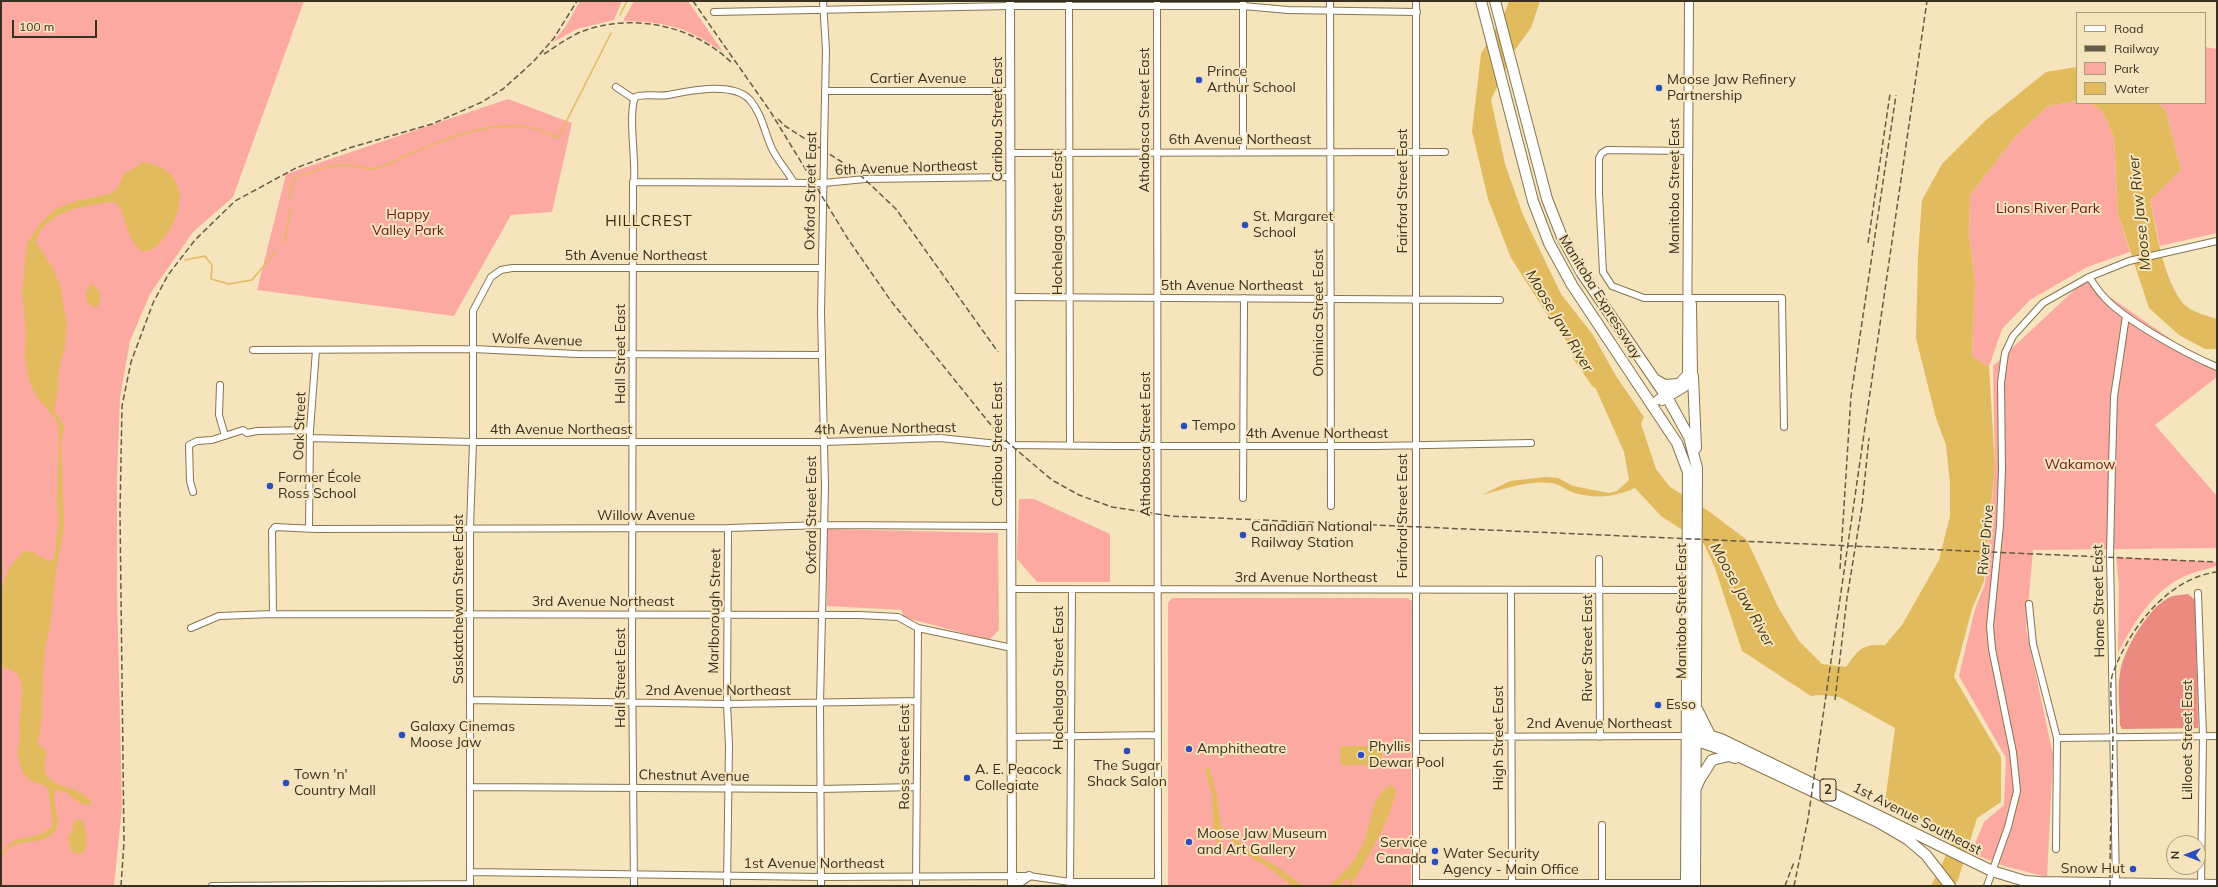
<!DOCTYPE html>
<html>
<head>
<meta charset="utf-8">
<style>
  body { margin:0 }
  #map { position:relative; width:2218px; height:887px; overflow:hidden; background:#f6e4bc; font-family:Mulish,sans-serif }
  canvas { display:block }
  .frame { position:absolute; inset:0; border:2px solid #383121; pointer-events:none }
  .legend { position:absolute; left:2076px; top:12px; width:130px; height:92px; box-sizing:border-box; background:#f6e4bc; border:1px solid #aa9c7e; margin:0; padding:5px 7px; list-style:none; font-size:12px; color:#383121 }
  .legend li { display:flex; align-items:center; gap:8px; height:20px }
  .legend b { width:20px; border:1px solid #aa9c7e }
  .north { position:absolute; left:2166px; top:835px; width:40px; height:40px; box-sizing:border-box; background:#f6e4bc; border:1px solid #aa9c7e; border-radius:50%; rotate:270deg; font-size:11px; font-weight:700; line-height:16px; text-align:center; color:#383121 }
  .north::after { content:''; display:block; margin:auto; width:14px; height:18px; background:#2c4dbd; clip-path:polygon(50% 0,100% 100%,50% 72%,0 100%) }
  .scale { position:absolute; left:12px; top:20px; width:85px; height:18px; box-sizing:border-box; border:2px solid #383121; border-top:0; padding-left:5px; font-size:12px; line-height:14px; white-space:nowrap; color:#383121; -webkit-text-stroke:3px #f6e4bc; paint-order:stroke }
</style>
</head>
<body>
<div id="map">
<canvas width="2218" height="887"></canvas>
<div class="frame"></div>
<ul class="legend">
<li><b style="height:5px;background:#fff"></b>Road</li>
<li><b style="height:5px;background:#665c46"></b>Railway</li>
<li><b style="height:11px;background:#fcaaa1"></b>Park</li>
<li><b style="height:11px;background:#e2bb5f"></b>Water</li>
</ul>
<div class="north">N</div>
<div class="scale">100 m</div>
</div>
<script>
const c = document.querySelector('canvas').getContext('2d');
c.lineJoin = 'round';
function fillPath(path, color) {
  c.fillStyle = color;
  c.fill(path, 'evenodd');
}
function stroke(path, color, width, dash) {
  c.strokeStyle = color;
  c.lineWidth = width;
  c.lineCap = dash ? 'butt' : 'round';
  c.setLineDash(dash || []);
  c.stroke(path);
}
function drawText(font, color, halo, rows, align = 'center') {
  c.font = font + ' Mulish,sans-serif';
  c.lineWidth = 4;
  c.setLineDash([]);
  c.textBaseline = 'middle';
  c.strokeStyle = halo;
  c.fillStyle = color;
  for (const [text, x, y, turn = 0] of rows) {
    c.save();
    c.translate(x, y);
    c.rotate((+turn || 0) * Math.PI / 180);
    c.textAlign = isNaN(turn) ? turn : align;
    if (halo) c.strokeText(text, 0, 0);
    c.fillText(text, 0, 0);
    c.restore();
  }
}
fillPath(new Path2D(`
  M 1,1 L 304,1 L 233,197 L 193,232 L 150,294 L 130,341 L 120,397 L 117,476 L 117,591 L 122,807 L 114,886 L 1,886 Z
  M 580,1 L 622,1 L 614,20 L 577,29 L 553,42 L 566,26 Z
  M 634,1 L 688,1 L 723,52 C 686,27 668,22 623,21 Z
  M 2205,47 L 2217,49 L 2217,233 L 2160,246 L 2150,200 L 2181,170 L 2166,111 L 2158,103 L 2205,103 Z
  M 508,99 L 572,123 L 552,212 L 511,215 L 454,316 L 257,290 L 286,174 Z
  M 2077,101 L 2077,103 L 2091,103 L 2102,111 L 2114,137 L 2118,214 L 2130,252 L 2087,267 L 2030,300 L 2002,329 L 1989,367 L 1972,356 L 1975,281 L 1969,235 L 1970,195 L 2015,137 L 2048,106 Z
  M 2085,280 L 2217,371 L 2217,377 L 2155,425 L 2217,496 L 2217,548 L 2033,550 L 2026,629 L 2053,755 L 2047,877 L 2004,866 L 1971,853 L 1984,822 L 2004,805 L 2006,758 L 1959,676 L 1975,609 L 1985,584 L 1995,466 L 1993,366 Z
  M 1019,499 L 1034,499 L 1110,534 L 1110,582 L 1037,582 L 1017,559 Z
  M 827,529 L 998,533 L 999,630 L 989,640 L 903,617 L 902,610 L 827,606 Z
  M 2116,557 L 2217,562 L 2217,566 C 2208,569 2198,571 2190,574 C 2155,587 2134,622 2118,653 L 2119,586 Z
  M 1172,598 L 1407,598 L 1412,601 L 1411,886 L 1168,886 L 1168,603 Z`), '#fcaaa1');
fillPath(new Path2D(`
  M 2188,594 L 2195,600 L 2198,728 L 2122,729 L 2120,725 C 2120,708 2117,689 2120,673 C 2123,650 2149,607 2170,597 C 2176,595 2182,595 2188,594 Z`), '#eb8a80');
fillPath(new Path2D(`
  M 1509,1 L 1540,1 L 1531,28 L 1514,51 L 1491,100 L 1505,164 L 1523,215 L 1561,294 L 1593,335 L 1616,376 L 1644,417 L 1641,424 L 1656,469 L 1670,487 L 1707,510 L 1747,540 L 1778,607 L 1799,641 L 1822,664 L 1846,667 C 1859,649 1861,644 1885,645 L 1902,625 L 1939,560 L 1950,516 L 1950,483 L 1946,445 L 1936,418 L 1916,338 L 1918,256 L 1922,200 L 1942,164 L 1985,121 L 2046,72 L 2077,67 L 2077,101 L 2048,106 L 2015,137 L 1970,195 L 1969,235 L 1975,281 L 1972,356 L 1989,367 L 1995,466 L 1984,581 L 1972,609 L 1954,677 L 2001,757 L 2001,802 L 1977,818 L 1958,880 L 1953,886 L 1931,886 L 1956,835 L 1885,802 L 1895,728 L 1839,697 L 1821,695 L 1811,696 L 1742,651 L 1715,568 L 1704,544 L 1661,516 L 1635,488 C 1615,497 1596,499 1575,493 C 1567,491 1560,484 1552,483 C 1529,480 1504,489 1482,495 L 1510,481 L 1546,477 L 1558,478 L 1573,486 L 1609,493 L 1617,491 L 1629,480 L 1624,452 L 1588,371 L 1543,308 L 1511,258 L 1488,199 L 1472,131 L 1481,54 L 1505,12 Z
  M 2091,103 L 2158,103 L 2166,111 L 2181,170 L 2150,200 C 2157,232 2162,275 2182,302 C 2190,312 2205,315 2217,319 L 2217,349 L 2205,349 L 2179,335 L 2149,308 L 2118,214 L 2114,137 L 2102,111 Z
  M 144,162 C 150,164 159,165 164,169 C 189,187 180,215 166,235 C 159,244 154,253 142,251 C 138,248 134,244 132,240 C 127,231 123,207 116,203 C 111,201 103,203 98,204 C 74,208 42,215 36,242 L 54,270 L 60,285 L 67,323 L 65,349 L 60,363 L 57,396 L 54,410 L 64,426 L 61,444 L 64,528 L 56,570 L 50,628 L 44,653 L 42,714 L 40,734 L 37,743 L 47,752 C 33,794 78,780 91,802 L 91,805 C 80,806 76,799 68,794 C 65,791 60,791 56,790 C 50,802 61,814 57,827 C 50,845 26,839 12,846 C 8,848 4,853 1,857 L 1,852 C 7,849 9,843 16,840 C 28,836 45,837 53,824 L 48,789 L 45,786 L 29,780 L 22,771 L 17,753 L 20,736 L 19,725 L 22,694 L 21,681 L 17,673 L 1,666 L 1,591 L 9,568 L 23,551 C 35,550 39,557 49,561 L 54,559 L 59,521 L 57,504 L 59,437 L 58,424 L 54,416 L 38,399 L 29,381 L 25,357 L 26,329 L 22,293 L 27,243 L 41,223 L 56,209 L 75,201 L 110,194 L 116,190 L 125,173 Z
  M 90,284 L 94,285 L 100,293 L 99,305 L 96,308 L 88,303 L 85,295 Z
  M 1340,746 L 1382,746 L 1382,765 L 1341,765 Z
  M 1205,768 L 1209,768 L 1217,795 L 1221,826 L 1249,850 L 1278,867 L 1303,886 L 1292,886 C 1277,872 1261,862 1243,853 C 1236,850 1228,851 1222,848 C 1218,845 1216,842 1214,838 L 1212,795 ZM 1220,835 L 1231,838 L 1237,848 C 1228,852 1222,846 1218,838 Z
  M 1392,785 L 1396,791 C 1390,822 1367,858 1351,886 L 1347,886 L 1351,881 L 1348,879 L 1341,883 L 1343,886 L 1328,886 C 1343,876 1357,858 1364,841 C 1372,824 1371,792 1392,785 Z
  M 80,819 C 87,826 89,844 83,853 L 78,854 L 71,851 L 68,837 L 72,832 L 74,821 Z`), '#e2bb5f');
stroke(new Path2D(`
  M 620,15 L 627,1
  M 290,198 L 290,190 L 294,178 C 310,172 326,166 343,165 C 353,164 364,169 374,169 C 382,168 399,158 407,155 C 454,136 511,110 558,138 L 611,33
  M 284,243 L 291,209
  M 185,260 L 205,256 L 212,265 L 211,279 L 229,284 L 252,280 L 276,251`), '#e2bb5f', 1.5);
stroke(new Path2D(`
  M 1578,357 L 1596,383`), '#e2bb5f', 10);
const minor = new Path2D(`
  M 823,1 L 826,50 L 824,146
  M 1069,1 L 1070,444
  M 1157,1 L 1158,886
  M 1243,1 L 1243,152
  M 1330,1 L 1331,506
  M 714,12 L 1010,6 L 1243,6 L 1288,10 L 1417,12
  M 616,87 L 634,99
  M 825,91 L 1010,91
  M 1688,151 L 1607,150 L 1602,153 L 1599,158 L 1599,193 L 1603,272 L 1612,286 L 1644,298 L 1782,298 L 1784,427
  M 1011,153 L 1445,152
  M 634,182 C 636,159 628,115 635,97 C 645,93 657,97 668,95 C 689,91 733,81 750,100 C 761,113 764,129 770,144 C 775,158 787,170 794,183
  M 2089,277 C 2094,284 2098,291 2104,297 C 2124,320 2188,355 2217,367
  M 1011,297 L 1500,300
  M 253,350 L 473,349 L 577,354 L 821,355
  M 220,385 L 219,415 L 225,436
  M 310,438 L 473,442 L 824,442 L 940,438 L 1008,445 L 1115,446 L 1376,446 L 1531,443
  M 193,492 L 190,481 L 189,445 L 197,441 L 212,440 L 243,430 L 247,433 L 257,431 L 310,430
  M 1243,498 L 1244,298
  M 309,528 L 310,430 L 316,350
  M 1599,559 L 1600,737
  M 1012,589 L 1690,590
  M 1511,590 L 1512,886
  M 2198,593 L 2203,736 L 2201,885
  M 2029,604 L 2033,644 L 2057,738 L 2056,849
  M 273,614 L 272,531 L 275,527 L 316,529 L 728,528 L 824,525 L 1012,526
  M 191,628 L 219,616 L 273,614 L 860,615 L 898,617 L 918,628 L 1012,648
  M 471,700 L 727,704 L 917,701
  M 1012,737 L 1158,735
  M 1416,737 L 1686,736
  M 2057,738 L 2217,736
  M 470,787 L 820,789 L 917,787
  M 1602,825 L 1602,886
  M 470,872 L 821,877 L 1029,876 L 1070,882 L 1158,882
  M 1416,883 L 1688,883
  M 212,886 L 470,884
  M 470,886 L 470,528 L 473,442 L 473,311 L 491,277 L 501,270 L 512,268 L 822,268
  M 634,886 L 632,658 L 633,182 L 824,183 L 865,179 L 1011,177
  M 727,886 L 729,745 L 727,704 L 728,528
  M 821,886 L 820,703 L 825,486 L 821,313 L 824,154
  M 916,886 L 918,628
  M 1070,886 L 1072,590
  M 1416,886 L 1416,1
  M 1987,886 L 2008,827 L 2017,791 L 2013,752 L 1992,649 L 1990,626 L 2000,525 L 2002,470 L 2001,383 L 2005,353 L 2013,336 L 2043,303 L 2089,277 L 2129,261 L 2217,241
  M 2116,886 L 2110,556 L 2112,465 L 2114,397 L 2126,316`);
const tertiary = new Path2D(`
  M 1010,1 L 1012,886
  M 1662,401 L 1685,387 L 1693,376 L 1692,304 L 1689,298
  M 1651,405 L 1678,384 L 1687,374 L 1689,1
  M 1014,886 L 1029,876`);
const primary = new Path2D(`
  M 1481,1 L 1533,201 L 1549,243 L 1572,285 L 1677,443 L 1688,472 L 1686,886
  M 1495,1 L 1547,199 L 1562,237 L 1581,272 L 1668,399 L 1689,437 L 1697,468 L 1695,886
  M 1693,376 L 1696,448
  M 1656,380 L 1665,385 L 1678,384
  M 1697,709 L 1710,735
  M 1691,733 L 1695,731 L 1721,739 L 1992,871 L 2025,881 L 2040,882 L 2217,885
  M 1689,738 L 1729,752 L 1878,822 L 1907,839 L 1926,855 L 1950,886
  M 1696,788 L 1700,779 L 1712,760 L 1729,756 L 1735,758`);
stroke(minor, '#867551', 8);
stroke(tertiary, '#867551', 10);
stroke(primary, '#867551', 12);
stroke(minor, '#fff', 6);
stroke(tertiary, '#fff', 8);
stroke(primary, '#fff', 10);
stroke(new Path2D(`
  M 693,1 L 770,111 L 848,239 L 891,301 L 999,435 L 1052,480 L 1079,495 L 1112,507 L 1170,516 L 2217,562
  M 544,54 C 555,47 566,39 578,33 C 629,12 691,24 731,62
  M 778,119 L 785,126 L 856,171 L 896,209 L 998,352
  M 1868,243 L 1890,94
  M 1840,569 L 1851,396 L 1896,95
  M 1835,700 L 1847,598 L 1862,506 L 1869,438
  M 121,886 L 124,842 L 120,513 L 122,406 L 131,362 L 153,303 L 168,275 L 195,240 L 235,201 L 296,168 L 349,148 L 432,124 L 482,102 L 503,89 L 533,62 L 554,38 L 577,1
  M 1785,886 L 1794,862
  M 1794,886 L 1808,819 L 1927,1
  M 2110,886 C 2110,836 2112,786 2113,737 C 2113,722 2108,684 2113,673 C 2129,629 2168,578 2217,572`), '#665c46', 1.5, [6, 3]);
const minorBridge = new Path2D(`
  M 824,146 L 824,154`);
stroke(minorBridge, '#867551', 8, []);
stroke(minorBridge, '#fff', 6);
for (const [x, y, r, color] of [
  [1199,80,4,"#2c4dbd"],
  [1659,88,4,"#2c4dbd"],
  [1245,225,4,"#2c4dbd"],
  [1184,426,4,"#2c4dbd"],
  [270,486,4,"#2c4dbd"],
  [1243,535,4,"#2c4dbd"],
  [1658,705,4,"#2c4dbd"],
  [402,735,4,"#2c4dbd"],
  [1189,749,4,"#2c4dbd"],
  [1127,751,4,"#2c4dbd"],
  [1361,755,4,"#2c4dbd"],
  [967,778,4,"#2c4dbd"],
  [286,783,4,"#2c4dbd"],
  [1189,842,4,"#2c4dbd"],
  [1435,851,4,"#2c4dbd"],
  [1435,862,4,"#2c4dbd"],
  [2133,869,4,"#2c4dbd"]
]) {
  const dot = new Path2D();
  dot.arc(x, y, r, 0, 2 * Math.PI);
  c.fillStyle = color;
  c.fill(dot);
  stroke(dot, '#f6e4bc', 1.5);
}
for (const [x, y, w] of [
  [1828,790,16]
]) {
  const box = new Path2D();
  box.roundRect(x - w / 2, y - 11, w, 22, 3);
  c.fillStyle = '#f6e4bc';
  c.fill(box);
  stroke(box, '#383121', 1);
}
drawText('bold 13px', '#383121', null, [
  ["2",1828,790]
]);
drawText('14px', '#383121', '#f6e4bc', [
  ["Prince",1207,72],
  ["Arthur School",1207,88],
  ["Moose Jaw Refinery",1667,80],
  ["Partnership",1667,96],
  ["St. Margaret",1253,217],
  ["School",1253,233],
  ["Tempo",1192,426],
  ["Former École",278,478],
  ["Ross School",278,494],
  ["Canadian National",1251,527],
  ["Railway Station",1251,543],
  ["Esso",1666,705],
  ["Galaxy Cinemas",410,727],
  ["Moose Jaw",410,743],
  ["Phyllis",1369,747],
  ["Dewar Pool",1369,763],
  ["Amphitheatre",1197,749],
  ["The Sugar",1127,766,"center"],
  ["Shack Salon",1127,782,"center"],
  ["A. E. Peacock",975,770],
  ["Collegiate",975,786],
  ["Town 'n'",294,775],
  ["Country Mall",294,791],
  ["Moose Jaw Museum",1197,834],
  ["and Art Gallery",1197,850],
  ["Service",1427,843,"right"],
  ["Canada",1427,859,"right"],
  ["Water Security",1443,854],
  ["Agency - Main Office",1443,870],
  ["Snow Hut",2125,869,"right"]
], 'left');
drawText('14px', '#383121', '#f6e4bc', [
  ["Cartier Avenue",918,79],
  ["Caribou Street East",998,119,-90],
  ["Athabasca Street East",1145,120,-90],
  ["6th Avenue Northeast",1240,140],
  ["6th Avenue Northeast",906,168,-2],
  ["Manitoba Street East",1675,186,-90],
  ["Oxford Street East",811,191,-89],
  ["Fairford Street East",1403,191,-90],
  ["Hochelaga Street East",1058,223,-90],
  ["5th Avenue Northeast",636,256],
  ["5th Avenue Northeast",1232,286],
  ["Manitoba Expressway",1600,297,58],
  ["Ominica Street East",1319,313,-90],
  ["Wolfe Avenue",537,340,2],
  ["Hall Street East",621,354,-90],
  ["Oak Street",300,426,-88],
  ["4th Avenue Northeast",885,429,-1],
  ["4th Avenue Northeast",561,430],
  ["4th Avenue Northeast",1317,434],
  ["Caribou Street East",998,444,-90],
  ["Athabasca Street East",1146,444,-90],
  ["Oxford Street East",812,515,-90],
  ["Willow Avenue",646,516],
  ["Fairford Street East",1403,516,-90],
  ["River Drive",1986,540,-85],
  ["3rd Avenue Northeast",1306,578],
  ["Saskatchewan Street East",459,599,-90],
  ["Home Street East",2099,601,-91],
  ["3rd Avenue Northeast",603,602],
  ["Marlborough Street",715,611,-89],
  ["Manitoba Street East",1682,611,-90],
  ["River Street East",1588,648,-90],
  ["Hall Street East",621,678,-90],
  ["Hochelaga Street East",1059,678,-90],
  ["2nd Avenue Northeast",718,691],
  ["2nd Avenue Northeast",1599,724],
  ["High Street East",1499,738,-90],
  ["Lillooet Street East",2188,740,-90],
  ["Ross Street East",905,757,-90],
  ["Chestnut Avenue",694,776,1],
  ["1st Avenue Southeast",1917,819,27],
  ["1st Avenue Northeast",814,864]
]);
drawText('14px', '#6d1716', '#f6e4bc', [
  ["Lions River Park",2048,209],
  ["Happy",408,215],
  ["Valley Park",408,231],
  ["Wakamow",2080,465]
]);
drawText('italic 15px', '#47370f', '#f6e4bc', [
  ["Moose Jaw River",2140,213,-96],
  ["Moose Jaw River",1559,321,59],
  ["Moose Jaw River",1742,595,61]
]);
c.letterSpacing = '1px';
drawText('15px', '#3a2c07', '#f6e4bc', [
  ["HILLCREST",649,221]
]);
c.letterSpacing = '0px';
</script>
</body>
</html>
